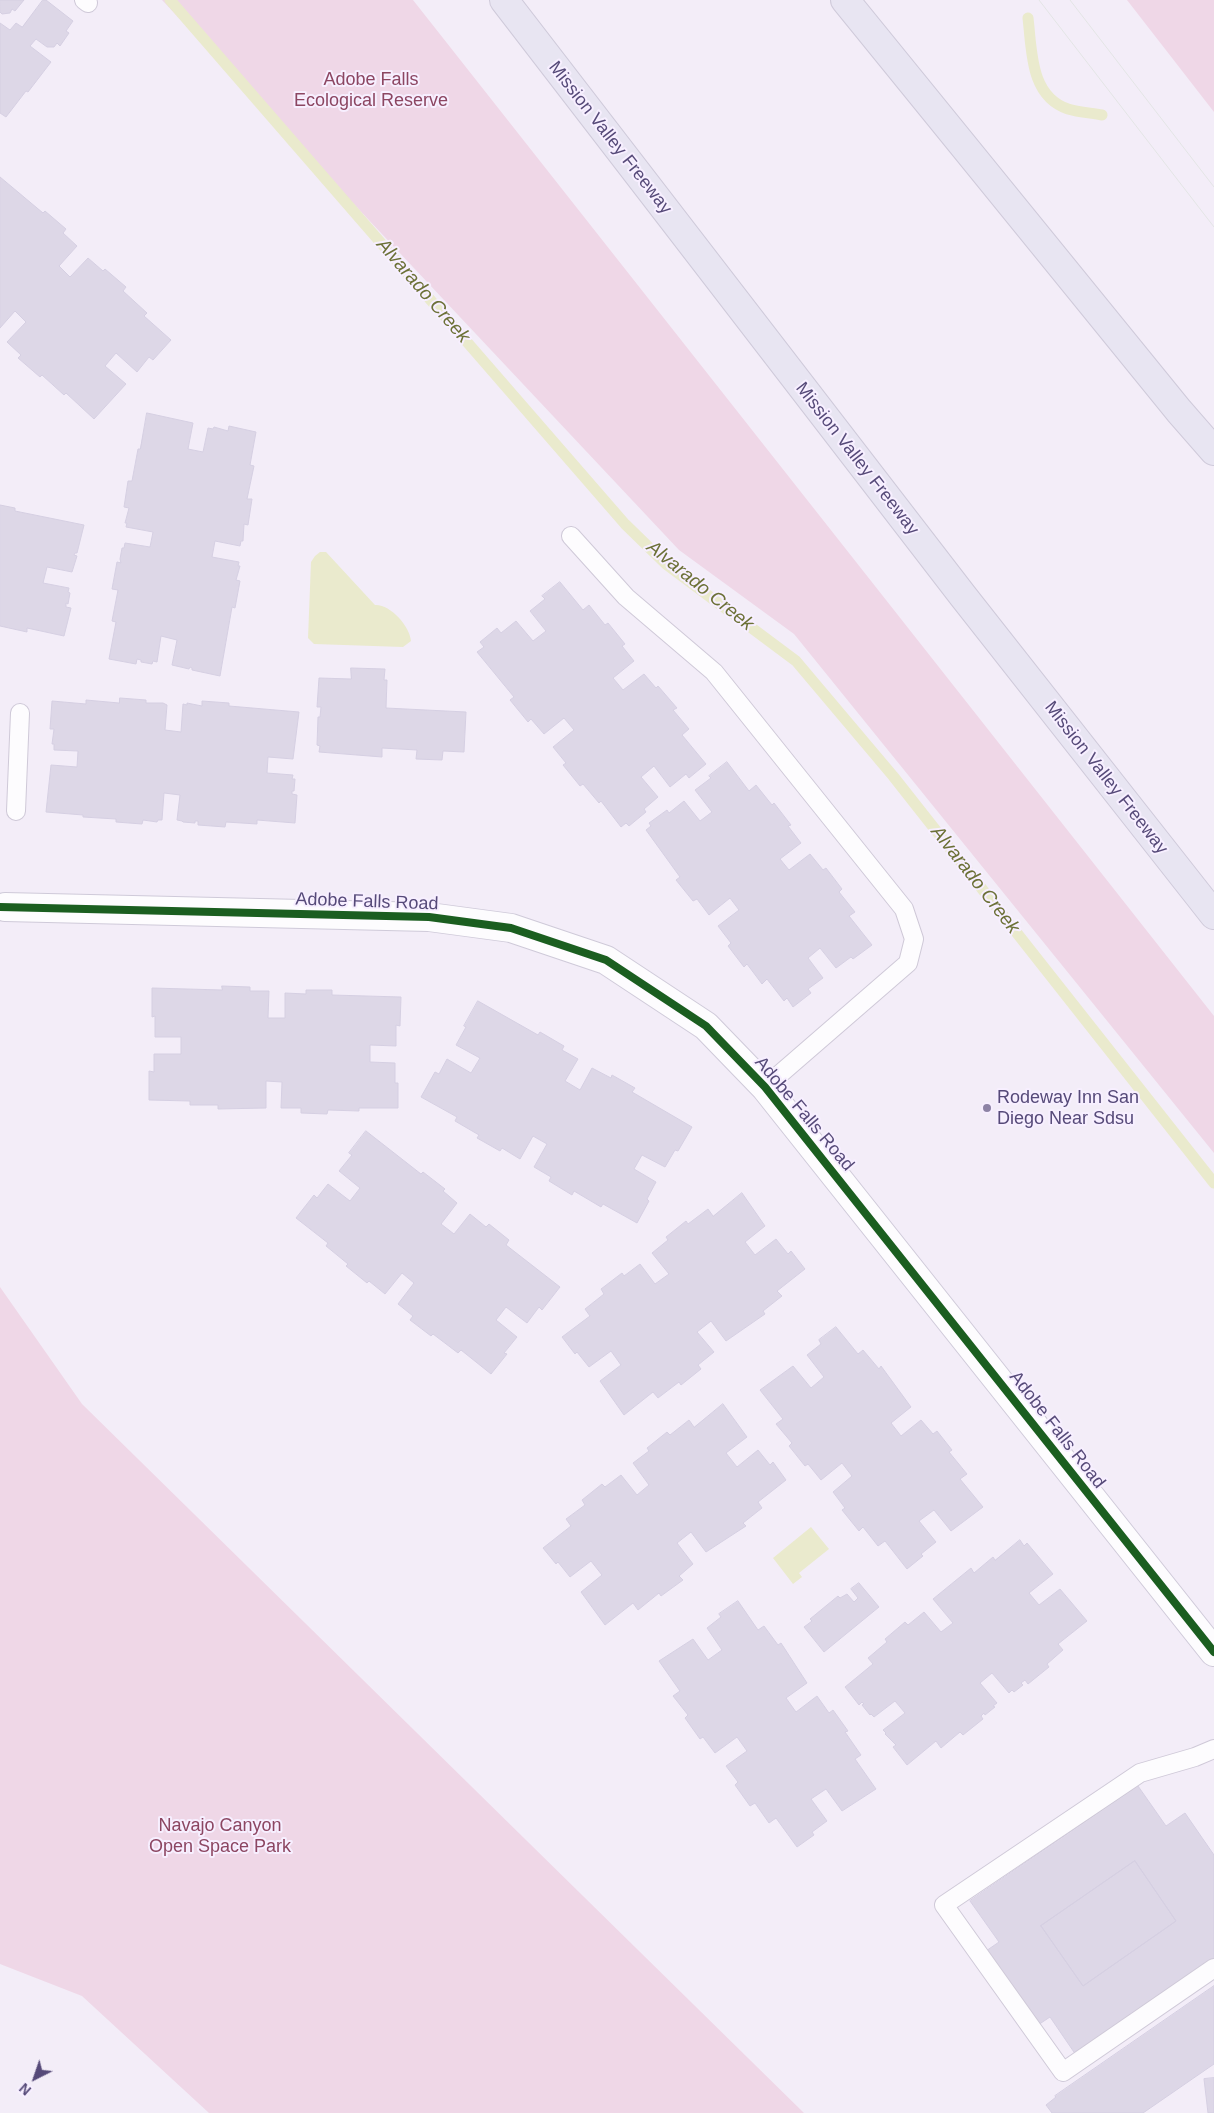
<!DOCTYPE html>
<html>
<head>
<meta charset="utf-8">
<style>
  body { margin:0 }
  #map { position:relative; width:1214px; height:2113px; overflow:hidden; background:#f3edf8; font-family:Helvetica,sans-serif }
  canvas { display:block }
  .north { position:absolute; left:10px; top:2053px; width:50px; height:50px; -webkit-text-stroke:4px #f7efff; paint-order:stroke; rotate:221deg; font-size:14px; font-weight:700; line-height:20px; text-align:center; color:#564a79 }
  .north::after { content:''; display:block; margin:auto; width:18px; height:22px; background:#564a79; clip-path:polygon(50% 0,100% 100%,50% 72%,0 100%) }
</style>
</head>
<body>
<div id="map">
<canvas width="1214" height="2113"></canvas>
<div class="north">N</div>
</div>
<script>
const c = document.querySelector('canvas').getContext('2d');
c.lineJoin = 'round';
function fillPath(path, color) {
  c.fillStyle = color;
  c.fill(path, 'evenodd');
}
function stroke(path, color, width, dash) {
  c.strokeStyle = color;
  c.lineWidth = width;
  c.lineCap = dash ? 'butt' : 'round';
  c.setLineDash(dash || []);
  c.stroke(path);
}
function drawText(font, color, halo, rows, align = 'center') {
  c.font = font + ' Helvetica,sans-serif';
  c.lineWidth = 4;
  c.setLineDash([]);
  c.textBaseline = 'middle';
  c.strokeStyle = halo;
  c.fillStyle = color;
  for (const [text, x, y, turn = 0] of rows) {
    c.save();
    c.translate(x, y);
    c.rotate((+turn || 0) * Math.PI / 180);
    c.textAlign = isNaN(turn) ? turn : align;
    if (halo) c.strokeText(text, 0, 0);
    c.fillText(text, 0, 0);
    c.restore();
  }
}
fillPath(new Path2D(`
  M 162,0 L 413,0 L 1214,1016 L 1214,1153 L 794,634 L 679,550 Z
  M 1127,0 L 1214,0 L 1214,112 Z
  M 0,1287 L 82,1404 L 804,2113 L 209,2113 L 82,1996 L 0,1964 Z`), '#efd7e7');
fillPath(new Path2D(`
  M 320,552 L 326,552 L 375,605 C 390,604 410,626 411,641 L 403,647 L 314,644 L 308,638 L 311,562 L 315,556 Z
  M 811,1527 L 829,1549 L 799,1573 L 802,1577 L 793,1584 L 773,1558 Z`), '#eaeacd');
stroke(new Path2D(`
  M 170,0 L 625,524 L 666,564 L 796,661 L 893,776 L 1214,1183
  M 1028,18 C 1032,51 1030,96 1068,109 C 1078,112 1091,113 1102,115`), '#eaeacd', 11);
const building = new Path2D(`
  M 0,0 L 24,0 L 15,11 L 12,9 L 10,13 L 2,14 L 0,12 Z
  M 43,0 L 46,0 L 73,21 L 66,31 L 69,33 L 60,46 L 57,43 L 54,47 L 47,47 L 36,39 L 30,46 L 51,62 L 28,92 L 26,91 L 6,117 L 0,113 L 0,23 L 10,30 L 16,23 L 22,27 Z
  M 0,177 L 43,213 L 45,211 L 66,229 L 63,233 L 77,246 L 59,266 L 70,277 L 88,258 L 103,271 L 105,269 L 126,287 L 123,291 L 147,313 L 144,316 L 171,340 L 153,360 L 149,357 L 137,372 L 116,353 L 105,366 L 126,384 L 94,419 L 66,393 L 64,395 L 42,375 L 40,377 L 18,358 L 21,355 L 7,342 L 26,322 L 15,311 L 0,328 Z
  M 147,413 L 193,423 L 188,449 L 203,452 L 208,428 L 213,429 L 214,427 L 228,431 L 229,426 L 256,432 L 250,465 L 254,466 L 247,499 L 252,499 L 248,525 L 244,524 L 243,541 L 241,541 L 240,546 L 215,541 L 212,557 L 239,562 L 238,566 L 240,566 L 236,580 L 240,581 L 235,608 L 232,607 L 220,676 L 192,670 L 192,668 L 190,667 L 189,669 L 172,665 L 177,640 L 161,636 L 157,662 L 153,661 L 152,664 L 141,662 L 141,660 L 137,659 L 136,664 L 109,659 L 116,622 L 112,621 L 118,590 L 112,589 L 117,562 L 121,563 L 120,559 L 122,548 L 124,548 L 125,543 L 150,547 L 153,532 L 126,527 L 127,523 L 125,523 L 129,508 L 124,507 L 128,481 L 132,481 L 138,449 L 140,449 Z
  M 0,505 L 15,508 L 15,511 L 84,525 L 77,553 L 75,553 L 74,555 L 77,556 L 72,572 L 47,567 L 43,583 L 69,588 L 68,592 L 70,593 L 68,604 L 66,603 L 66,607 L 71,608 L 64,636 L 27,628 L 27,632 L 0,626 Z
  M 560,582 L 583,610 L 589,605 L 605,625 L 608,623 L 625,644 L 622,646 L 634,661 L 613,678 L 623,690 L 644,674 L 656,688 L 658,686 L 677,708 L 673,710 L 689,729 L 682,735 L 706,764 L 689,778 L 686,774 L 670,787 L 654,766 L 641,777 L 658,797 L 644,809 L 646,812 L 629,826 L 626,823 L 621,827 L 601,801 L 599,803 L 583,784 L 580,786 L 563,765 L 566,763 L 553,747 L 574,730 L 564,718 L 544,734 L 531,719 L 528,722 L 510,700 L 514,697 L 477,652 L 484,647 L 480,642 L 497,628 L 501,633 L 516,621 L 533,641 L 546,631 L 530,611 L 545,599 L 542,596 Z
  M 351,668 L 385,669 L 384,680 L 387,680 L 386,708 L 466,712 L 464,752 L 443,751 L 442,760 L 416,759 L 417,750 L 382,748 L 382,757 L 319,752 L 320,746 L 317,745 L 318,717 L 320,717 L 321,707 L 317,707 L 319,678 L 351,679 Z
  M 120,698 L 146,700 L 146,703 L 163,703 L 167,705 L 165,730 L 181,732 L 183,704 L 187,705 L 187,703 L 202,706 L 202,701 L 229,703 L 229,706 L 299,712 L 293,759 L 268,757 L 267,773 L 293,775 L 292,779 L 295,779 L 294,791 L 292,791 L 292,794 L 297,795 L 295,823 L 257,820 L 257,824 L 226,822 L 225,827 L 198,825 L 198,821 L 195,821 L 195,823 L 183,822 L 182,821 L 177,820 L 180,795 L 164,793 L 162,820 L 158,820 L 157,822 L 143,820 L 142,824 L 116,822 L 116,819 L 83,817 L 83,815 L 46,812 L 51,765 L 77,767 L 78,751 L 54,750 L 54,744 L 52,744 L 54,729 L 50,729 L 52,701 L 86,704 L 86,700 L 119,703 Z
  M 727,762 L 749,791 L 756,785 L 772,805 L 774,803 L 791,825 L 788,826 L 801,843 L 780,859 L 789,870 L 810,854 L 823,870 L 826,868 L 842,889 L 839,892 L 855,912 L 849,916 L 872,945 L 853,959 L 851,957 L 836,968 L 820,948 L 808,958 L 823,978 L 808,989 L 811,993 L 793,1007 L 787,998 L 784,1001 L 767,979 L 762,984 L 747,964 L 744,967 L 728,946 L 731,943 L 718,926 L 739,910 L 730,898 L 709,915 L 697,899 L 693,901 L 676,880 L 680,877 L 646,830 L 651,826 L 649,823 L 667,810 L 669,813 L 684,801 L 700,821 L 712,812 L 695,790 L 711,778 L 709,776 Z
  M 222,986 L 250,987 L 250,991 L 269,991 L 268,1018 L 285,1018 L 285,993 L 306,994 L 306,990 L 332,990 L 332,995 L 401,997 L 400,1026 L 396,1025 L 396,1046 L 370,1045 L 370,1062 L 395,1063 L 395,1083 L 398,1083 L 398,1108 L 359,1108 L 359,1111 L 328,1110 L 327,1114 L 301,1113 L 301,1108 L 281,1108 L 282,1082 L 266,1081 L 266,1108 L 218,1109 L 218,1105 L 190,1105 L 190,1101 L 149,1100 L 149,1071 L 154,1072 L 154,1054 L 181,1054 L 181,1037 L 155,1037 L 155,1016 L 152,1017 L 152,988 L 222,990 Z
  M 478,1001 L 538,1035 L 540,1032 L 564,1046 L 562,1050 L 578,1059 L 565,1081 L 580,1090 L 592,1068 L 611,1078 L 612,1075 L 635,1088 L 632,1092 L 692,1127 L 678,1151 L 675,1150 L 665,1167 L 642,1155 L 634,1169 L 656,1182 L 647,1199 L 649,1201 L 637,1223 L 603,1204 L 601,1207 L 574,1191 L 572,1195 L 549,1181 L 551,1177 L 534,1167 L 547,1144 L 533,1136 L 520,1159 L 502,1148 L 500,1151 L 477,1138 L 479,1135 L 455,1121 L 457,1117 L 421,1097 L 435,1072 L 439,1074 L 447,1059 L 471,1073 L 480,1058 L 456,1045 L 466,1027 L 464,1026 Z
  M 366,1131 L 421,1174 L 423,1172 L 445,1189 L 443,1191 L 457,1203 L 441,1224 L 454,1234 L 470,1214 L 486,1227 L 489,1224 L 509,1240 L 506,1245 L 560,1287 L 542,1310 L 539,1307 L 527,1323 L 506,1307 L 496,1320 L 517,1337 L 504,1353 L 507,1354 L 491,1374 L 461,1350 L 458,1353 L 433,1334 L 431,1336 L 410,1320 L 413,1316 L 398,1304 L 414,1283 L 402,1273 L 385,1294 L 369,1281 L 367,1283 L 346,1266 L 348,1264 L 326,1246 L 328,1243 L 296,1218 L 314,1195 L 317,1198 L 328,1184 L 350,1201 L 360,1188 L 339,1171 L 352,1155 L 349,1153 Z
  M 742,1193 L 765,1226 L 745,1242 L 755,1255 L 776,1239 L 788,1254 L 791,1251 L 805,1269 L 777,1291 L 782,1296 L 763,1311 L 765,1314 L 726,1341 L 711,1321 L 697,1332 L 714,1352 L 698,1365 L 701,1369 L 681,1385 L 679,1382 L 658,1398 L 653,1392 L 624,1415 L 600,1381 L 621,1365 L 611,1351 L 589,1367 L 577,1352 L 575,1354 L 562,1337 L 590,1316 L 585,1309 L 604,1294 L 601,1289 L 622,1273 L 624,1276 L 640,1264 L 655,1284 L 669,1274 L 652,1253 L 668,1240 L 666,1237 L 686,1221 L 688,1224 L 708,1209 L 713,1216 Z
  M 836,1327 L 858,1354 L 863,1350 L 879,1369 L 881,1366 L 911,1407 L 891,1423 L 901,1436 L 921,1420 L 933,1434 L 937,1431 L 952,1450 L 949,1452 L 967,1474 L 960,1479 L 983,1507 L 951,1531 L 934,1510 L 919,1521 L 936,1542 L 921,1554 L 923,1556 L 907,1569 L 885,1541 L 878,1546 L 863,1527 L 859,1531 L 842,1510 L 845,1508 L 833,1492 L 852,1476 L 842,1463 L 821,1480 L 808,1464 L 805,1466 L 789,1446 L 792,1443 L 776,1424 L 783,1419 L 760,1390 L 793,1366 L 811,1388 L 824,1377 L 807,1355 L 821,1344 L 819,1340 Z
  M 723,1404 L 747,1437 L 726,1453 L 737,1467 L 758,1450 L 770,1465 L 773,1462 L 786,1480 L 758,1502 L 762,1508 L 743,1523 L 746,1526 L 706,1552 L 691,1532 L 677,1543 L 693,1564 L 679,1576 L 683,1580 L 661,1596 L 659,1593 L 638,1610 L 633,1603 L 605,1625 L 581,1592 L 602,1575 L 591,1561 L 570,1577 L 558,1562 L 556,1564 L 543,1548 L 571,1526 L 566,1519 L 585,1505 L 582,1500 L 602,1484 L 605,1487 L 621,1475 L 637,1495 L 649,1485 L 633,1463 L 649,1451 L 647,1448 L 667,1432 L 670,1435 L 689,1420 L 694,1427 Z
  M 1020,1540 L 1024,1546 L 1027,1543 L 1053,1574 L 1029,1593 L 1039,1605 L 1060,1589 L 1087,1621 L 1058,1644 L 1063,1650 L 1047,1664 L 1049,1667 L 1028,1684 L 1025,1680 L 1021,1683 L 1023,1685 L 1014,1692 L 1012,1690 L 1009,1693 L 992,1673 L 980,1683 L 997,1703 L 993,1706 L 995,1707 L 985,1715 L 984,1713 L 981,1716 L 983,1719 L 963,1735 L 960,1732 L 941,1748 L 936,1741 L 907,1765 L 893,1747 L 896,1745 L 885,1734 L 886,1733 L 883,1730 L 905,1713 L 895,1701 L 874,1717 L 871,1714 L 870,1715 L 862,1705 L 864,1704 L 862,1702 L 859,1705 L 845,1687 L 873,1664 L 868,1658 L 887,1642 L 885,1639 L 905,1622 L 908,1625 L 924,1612 L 941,1632 L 953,1623 L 933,1599 L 971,1568 L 974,1573 L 993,1557 L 995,1560 Z
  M 859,1583 L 879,1607 L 824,1652 L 804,1627 L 812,1621 L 810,1619 L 838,1596 L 840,1598 L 847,1594 L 854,1602 L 858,1598 L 851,1589 Z
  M 738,1601 L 758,1630 L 764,1626 L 778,1645 L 781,1643 L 807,1683 L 786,1698 L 796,1712 L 817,1696 L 829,1713 L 833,1710 L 848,1731 L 845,1732 L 861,1755 L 855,1759 L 876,1789 L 842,1811 L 826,1789 L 811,1799 L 827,1821 L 812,1832 L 814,1835 L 797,1847 L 776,1818 L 769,1823 L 755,1803 L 750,1806 L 735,1785 L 738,1782 L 726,1766 L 747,1751 L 737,1737 L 715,1753 L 703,1737 L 700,1739 L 685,1718 L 688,1715 L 673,1696 L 680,1691 L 659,1661 L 693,1639 L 708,1660 L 722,1650 L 707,1628 L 721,1617 L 719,1614 Z
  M 1138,1786 L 1166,1826 L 1185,1813 L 1214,1855 L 1214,1964 L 1078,2058 L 1050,2017 L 1038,2025 L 986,1951 L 999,1942 L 970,1901 ZM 1135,1861 L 1176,1921 L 1083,1986 L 1041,1926 Z
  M 1135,1861 L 1176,1921 L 1083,1986 L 1041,1926 Z
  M 1214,1986 L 1214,2064 L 1143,2113 L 1052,2113 L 1046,2105 L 1056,2097 L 1055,2096 Z
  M 1214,2078 L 1214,2113 L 1208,2113 L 1204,2079 Z`);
fillPath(building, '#ddd7e7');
stroke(building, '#d5cfe2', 1);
const lane = new Path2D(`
  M 84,0 L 88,3
  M 571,536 L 626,597 L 714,672 L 904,909 L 914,939 L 908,963 L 765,1087
  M 16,811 L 20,713
  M 1214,1749 L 1195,1757 L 1140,1773 L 944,1905 L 1063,2072 L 1214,1968`);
const secondary = new Path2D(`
  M 5,907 L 429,917 L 511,928 L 606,960 L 706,1026 L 765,1087 L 1214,1652`);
const highway = new Path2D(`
  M 504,0 L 963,596 L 1214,915
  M 845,0 L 1179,411 L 1214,451`);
stroke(lane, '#cfc9d8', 20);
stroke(secondary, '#cfcad9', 30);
stroke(highway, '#cfcada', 30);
stroke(lane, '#fdfcfe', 18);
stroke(secondary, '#fdfcfe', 28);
stroke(highway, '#e8e5f2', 28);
stroke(new Path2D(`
  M 1039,0 L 1214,227
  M 1070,0 L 1214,187`), '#e3e5e5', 1);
stroke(new Path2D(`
  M 0,907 L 429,917 L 511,928 L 606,960 L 706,1026 L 765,1087 L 1214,1652`), '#1b5e20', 8);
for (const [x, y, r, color] of [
  [987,1108,5,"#8d83a5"]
]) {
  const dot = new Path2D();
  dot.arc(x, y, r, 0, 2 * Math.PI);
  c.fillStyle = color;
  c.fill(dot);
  stroke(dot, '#f7efff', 2);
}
drawText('18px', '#8c4662', '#f7efff', [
  ["Adobe Falls",371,80],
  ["Ecological Reserve",371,101],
  ["Navajo Canyon",220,1826],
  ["Open Space Park",220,1847]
]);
drawText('18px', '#564a79', '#f7efff', [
  ["Mission Valley Freeway",610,138,52],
  ["Mission Valley Freeway",857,459,52],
  ["Mission Valley Freeway",1106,778,52],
  ["Adobe Falls Road",367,902,2],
  ["Adobe Falls Road",804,1114,50],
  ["Adobe Falls Road",1057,1430,52]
]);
drawText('18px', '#564a79', '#f7efff', [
  ["Rodeway Inn San",997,1098],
  ["Diego Near Sdsu",997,1119]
], 'left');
drawText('italic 19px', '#6c7137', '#f7efff', [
  ["Alvarado Creek",423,291,49],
  ["Alvarado Creek",700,586,39],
  ["Alvarado Creek",975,880,52]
]);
</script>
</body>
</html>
